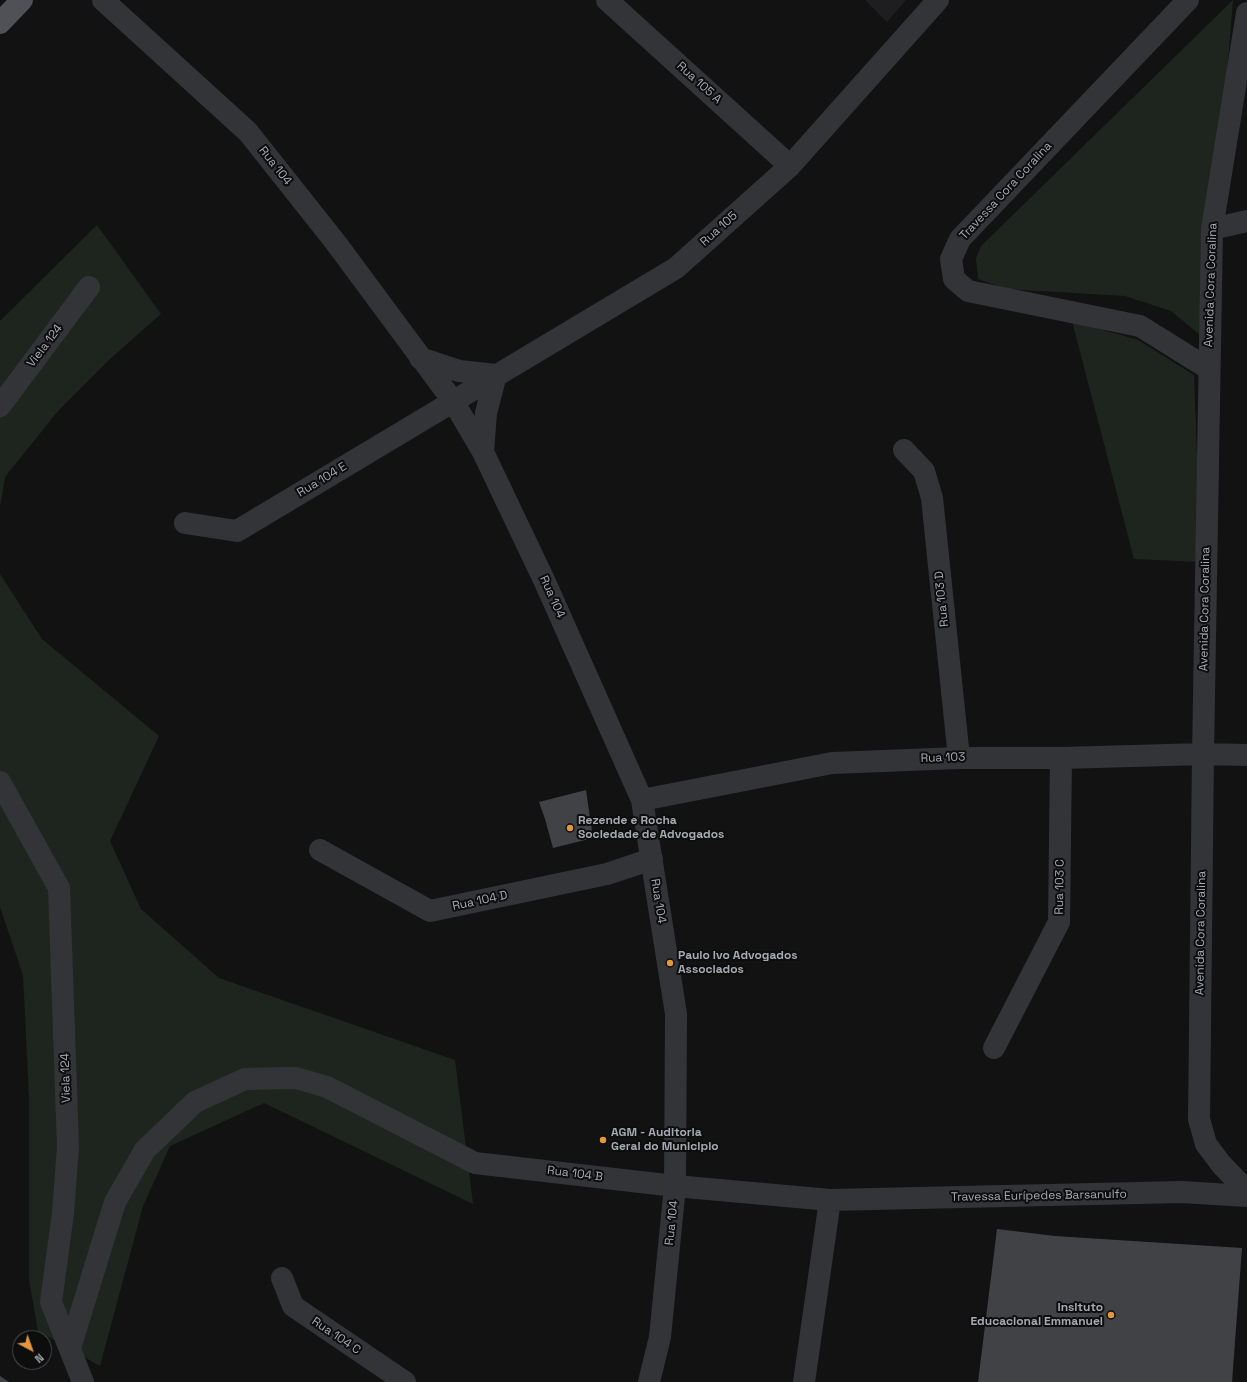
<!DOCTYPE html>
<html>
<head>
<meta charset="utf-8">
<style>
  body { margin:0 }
  #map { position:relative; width:1247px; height:1382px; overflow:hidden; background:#121213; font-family:"Space Grotesk",sans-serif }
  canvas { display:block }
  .north { position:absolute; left:12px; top:1330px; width:40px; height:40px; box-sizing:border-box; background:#0d0d0e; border:1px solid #494c50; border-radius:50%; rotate:139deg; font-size:11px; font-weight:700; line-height:16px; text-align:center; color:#a4aab2 }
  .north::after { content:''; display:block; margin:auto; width:14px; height:18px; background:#e2973a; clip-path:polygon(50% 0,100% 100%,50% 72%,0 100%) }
</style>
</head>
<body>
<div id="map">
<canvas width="1247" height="1382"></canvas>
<div class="north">N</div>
</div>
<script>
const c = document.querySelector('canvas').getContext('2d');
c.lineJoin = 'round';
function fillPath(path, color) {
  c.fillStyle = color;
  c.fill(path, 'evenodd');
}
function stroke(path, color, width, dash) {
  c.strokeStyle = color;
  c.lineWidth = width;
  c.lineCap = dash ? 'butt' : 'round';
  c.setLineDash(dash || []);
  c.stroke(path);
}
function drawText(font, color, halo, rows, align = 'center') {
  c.font = font + ' "Space Grotesk",sans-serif';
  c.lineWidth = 4;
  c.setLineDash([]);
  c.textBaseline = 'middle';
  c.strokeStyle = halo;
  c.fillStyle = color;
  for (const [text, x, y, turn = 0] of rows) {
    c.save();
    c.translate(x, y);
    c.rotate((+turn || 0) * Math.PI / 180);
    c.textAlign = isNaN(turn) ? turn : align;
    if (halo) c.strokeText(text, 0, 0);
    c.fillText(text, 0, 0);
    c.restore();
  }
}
fillPath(new Path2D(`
  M 865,0 L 906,0 L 887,22 Z`), '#1e1e20');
fillPath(new Path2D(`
  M 1233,0 L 1205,339 L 1171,311 L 1125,296 L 1007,289 L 978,279 L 976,258 L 981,246 Z
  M 97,225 L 161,314 L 111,358 L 58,411 L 5,477 L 0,507 L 0,321 Z
  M 1072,321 L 1138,340 L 1194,375 L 1201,562 L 1134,559 Z
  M 0,574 L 42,639 L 159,736 L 110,841 L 141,909 L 219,978 L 455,1060 L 473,1204 L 264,1103 L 170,1146 L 143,1206 L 100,1366 L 38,1331 L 29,1280 L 29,1097 L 23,975 L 0,907 Z`), '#1e251e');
fillPath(new Path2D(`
  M 586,790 L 593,838 L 553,848 L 545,819 L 539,802 Z
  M 997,1229 L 1055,1236 L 1242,1248 L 1232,1382 L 978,1382 Z
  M 0,1376 L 9,1382 L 0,1382 Z`), '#414246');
stroke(new Path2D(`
  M 103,0 L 248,132 L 336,243 L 453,401 L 483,452 L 544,580 L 642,800 L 676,1014 L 675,1186 L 660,1337 L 649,1382
  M 607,0 L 790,166
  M 1188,0 L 960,239 L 951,259 L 954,279 L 968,291 L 1140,326 L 1209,369
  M 1247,13 L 1212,229 L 1203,754 L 1199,1119 L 1206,1144 L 1221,1164 L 1247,1191
  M 1212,229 L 1247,221
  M 420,358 L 459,371 L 496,375
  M 0,406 L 89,287
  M 904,450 L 924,471 L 932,498 L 959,758
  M 483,452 L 486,413 L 496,375
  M 185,523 L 237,531 L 676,268 L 790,166 L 938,0
  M 0,782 L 59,888 L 68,1147 L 63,1213 L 51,1302 L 83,1382
  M 642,800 L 832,763 L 959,758 L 1061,758 L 1203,754 L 1247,755
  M 320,850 L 430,911 L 607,874 L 652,859
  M 994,1048 L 1059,922 L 1061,758
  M 282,1278 L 293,1306 L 405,1382
  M 70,1348 L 115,1202 L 145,1150 L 195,1102 L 245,1079 L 296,1078 L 327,1087 L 475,1163 L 675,1186 L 830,1200 L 1182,1192 L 1247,1196
  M 804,1382 L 830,1200`), '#333438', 22);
stroke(new Path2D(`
  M 0,23 L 22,0`), '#4f5156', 22);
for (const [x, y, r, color] of [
  [570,828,4,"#e2973a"],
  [670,963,4,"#e2973a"],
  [603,1140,4,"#e2973a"],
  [1111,1315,4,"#e2973a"]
]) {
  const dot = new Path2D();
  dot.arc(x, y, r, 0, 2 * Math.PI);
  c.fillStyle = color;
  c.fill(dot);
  stroke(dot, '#0d0d0e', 1.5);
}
drawText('12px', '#a4aab2', '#0d0d0e', [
  ["Rua 105 A",699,83,42],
  ["Rua 104",275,166,52],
  ["Travessa Cora Coralina",1006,191,-47],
  ["Rua 105",719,229,-42],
  ["Avenida Cora Coralina",1211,285,-88],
  ["Viela 124",45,346,-53],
  ["Rua 104 E",322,480,-31],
  ["Rua 104",552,597,66],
  ["Rua 103 D",942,599,-96],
  ["Avenida Cora Coralina",1205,609,-89],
  ["Rua 103",943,758,-2],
  ["Rua 103 C",1060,887,-89],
  ["Rua 104 D",480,901,-12],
  ["Rua 104",658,901,81],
  ["Avenida Cora Coralina",1201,933,-89],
  ["Viela 124",66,1078,-92],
  ["Rua 104 B",575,1174,7],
  ["Travessa Eurípedes Barsanulfo",1039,1196,-1],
  ["Rua 104",672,1223,-84],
  ["Rua 104 C",336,1336,34]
]);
drawText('bold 12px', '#a4aab2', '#0d0d0e', [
  ["Rezende e Rocha",578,821],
  ["Sociedade de Advogados",578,835],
  ["Paulo Ivo Advogados",678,956],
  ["Associados",678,970],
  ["AGM - Auditoria",611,1133],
  ["Geral do Municipio",611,1147],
  ["Insituto",1103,1308,"right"],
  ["Educacional Emmanuel",1103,1322,"right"]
], 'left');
</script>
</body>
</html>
